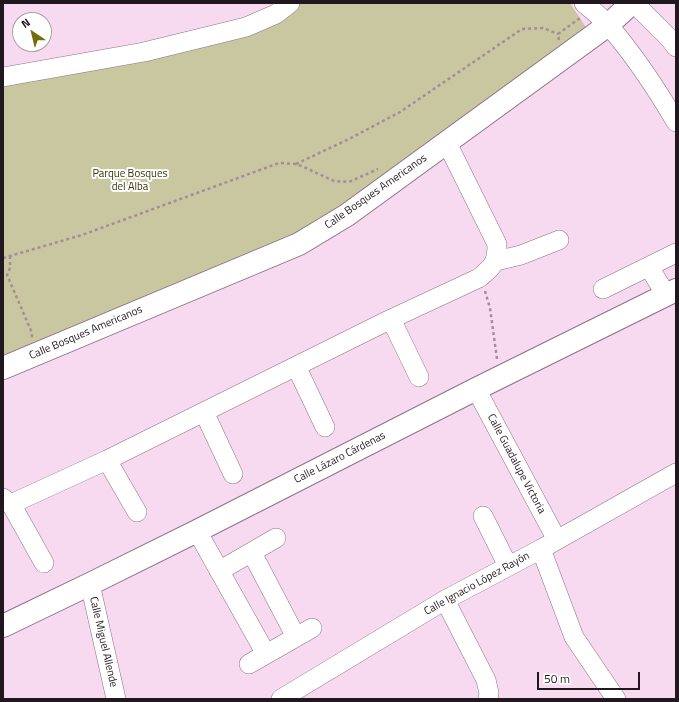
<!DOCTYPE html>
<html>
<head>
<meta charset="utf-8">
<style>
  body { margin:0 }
  #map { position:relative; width:679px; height:702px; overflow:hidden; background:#f8daf0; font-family:"Titillium Web",sans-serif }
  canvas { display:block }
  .frame { position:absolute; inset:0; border:4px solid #21171f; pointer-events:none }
  .north { position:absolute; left:12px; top:12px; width:40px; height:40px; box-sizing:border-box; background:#fff; border:1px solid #a6a2a5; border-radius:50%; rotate:325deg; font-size:11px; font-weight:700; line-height:16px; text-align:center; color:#21171f }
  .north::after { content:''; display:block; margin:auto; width:14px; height:18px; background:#746d0b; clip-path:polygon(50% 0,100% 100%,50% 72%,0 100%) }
  .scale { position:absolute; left:537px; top:672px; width:103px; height:18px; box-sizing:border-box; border:2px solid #21171f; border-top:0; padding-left:5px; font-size:12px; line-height:14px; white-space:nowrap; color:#21171f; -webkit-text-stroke:3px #fff; paint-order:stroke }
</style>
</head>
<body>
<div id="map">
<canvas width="679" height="702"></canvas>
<div class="frame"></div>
<div class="north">N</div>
<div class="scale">50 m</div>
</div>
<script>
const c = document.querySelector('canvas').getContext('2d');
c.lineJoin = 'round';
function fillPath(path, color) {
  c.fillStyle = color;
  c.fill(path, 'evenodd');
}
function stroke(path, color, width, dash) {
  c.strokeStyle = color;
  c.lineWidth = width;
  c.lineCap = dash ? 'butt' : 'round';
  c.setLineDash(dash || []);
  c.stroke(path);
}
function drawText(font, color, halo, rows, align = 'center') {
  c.font = font + ' "Titillium Web",sans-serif';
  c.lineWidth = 4;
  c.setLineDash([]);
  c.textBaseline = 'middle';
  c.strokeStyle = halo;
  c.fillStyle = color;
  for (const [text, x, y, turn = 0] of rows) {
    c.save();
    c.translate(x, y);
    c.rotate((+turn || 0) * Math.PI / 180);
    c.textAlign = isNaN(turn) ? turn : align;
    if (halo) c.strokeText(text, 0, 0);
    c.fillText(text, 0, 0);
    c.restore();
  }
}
fillPath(new Path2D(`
  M 290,3 L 570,3 L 589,32 L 347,215 L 3,368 L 3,77 L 144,52 Z`), '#c9c7a0');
const minor = new Path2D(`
  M 584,3 C 592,10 601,17 609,26 C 635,56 656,88 676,122
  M 634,3 L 670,39 L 676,47
  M 3,77 L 144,52 L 246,27 L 276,14 L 290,3
  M 496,261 L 521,255 L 559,240
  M 649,267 L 666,295
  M 603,289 L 676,253
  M 391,319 L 419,377
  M 296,366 L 325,427
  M 476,389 L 557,540
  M 204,412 L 233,474
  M 107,460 L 137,512
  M 3,498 L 11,504 L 44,563
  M 11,504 L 107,460 L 391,319 L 479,278 C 493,266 497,264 497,244 L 447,143
  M 483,516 L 508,566
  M 197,531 L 266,654
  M 541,549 L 574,637 L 616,699
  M 252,553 L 296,637
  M 219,571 L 276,538
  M 90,584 L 116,699
  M 445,600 L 486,680 L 489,693 L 488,699
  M 249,664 L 312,628
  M 281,699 L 445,600 L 541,549 L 676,473`);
const major = new Path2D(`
  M 3,368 L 299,244 L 347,215 L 608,25 L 632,3
  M 3,626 L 90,584 L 197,531 L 476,389 L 676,290`);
stroke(minor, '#8d7286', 20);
stroke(major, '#8d7286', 24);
stroke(new Path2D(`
  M 559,40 L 558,34 L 580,18
  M 296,164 L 349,139 L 400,112 L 522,29 L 543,28 L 558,34
  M 10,256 L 10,268 L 7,275 L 32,333 L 32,338
  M 3,258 L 82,235 L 279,163 L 296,164 L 306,168 L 334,181 L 349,182 L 378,169
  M 485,291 L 490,308 L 497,359`), '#a38d9d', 2.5, [3, 3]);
stroke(minor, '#fff', 19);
stroke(major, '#fff', 22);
drawText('11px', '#373409', '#fff', [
  ["Parque Bosques",130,174],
  ["del Alba",130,187]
]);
drawText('11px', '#21171f', '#fff', [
  ["Calle Bosques Americanos",376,192,-35],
  ["Calle Bosques Americanos",86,333,-23],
  ["Calle Lázaro Cárdenas",340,458,-27],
  ["Calle Guadalupe Victoria",516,464,62],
  ["Calle Ignacio López Rayón",477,584,-29],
  ["Calle Miguel Allende",103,642,77]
]);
</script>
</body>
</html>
